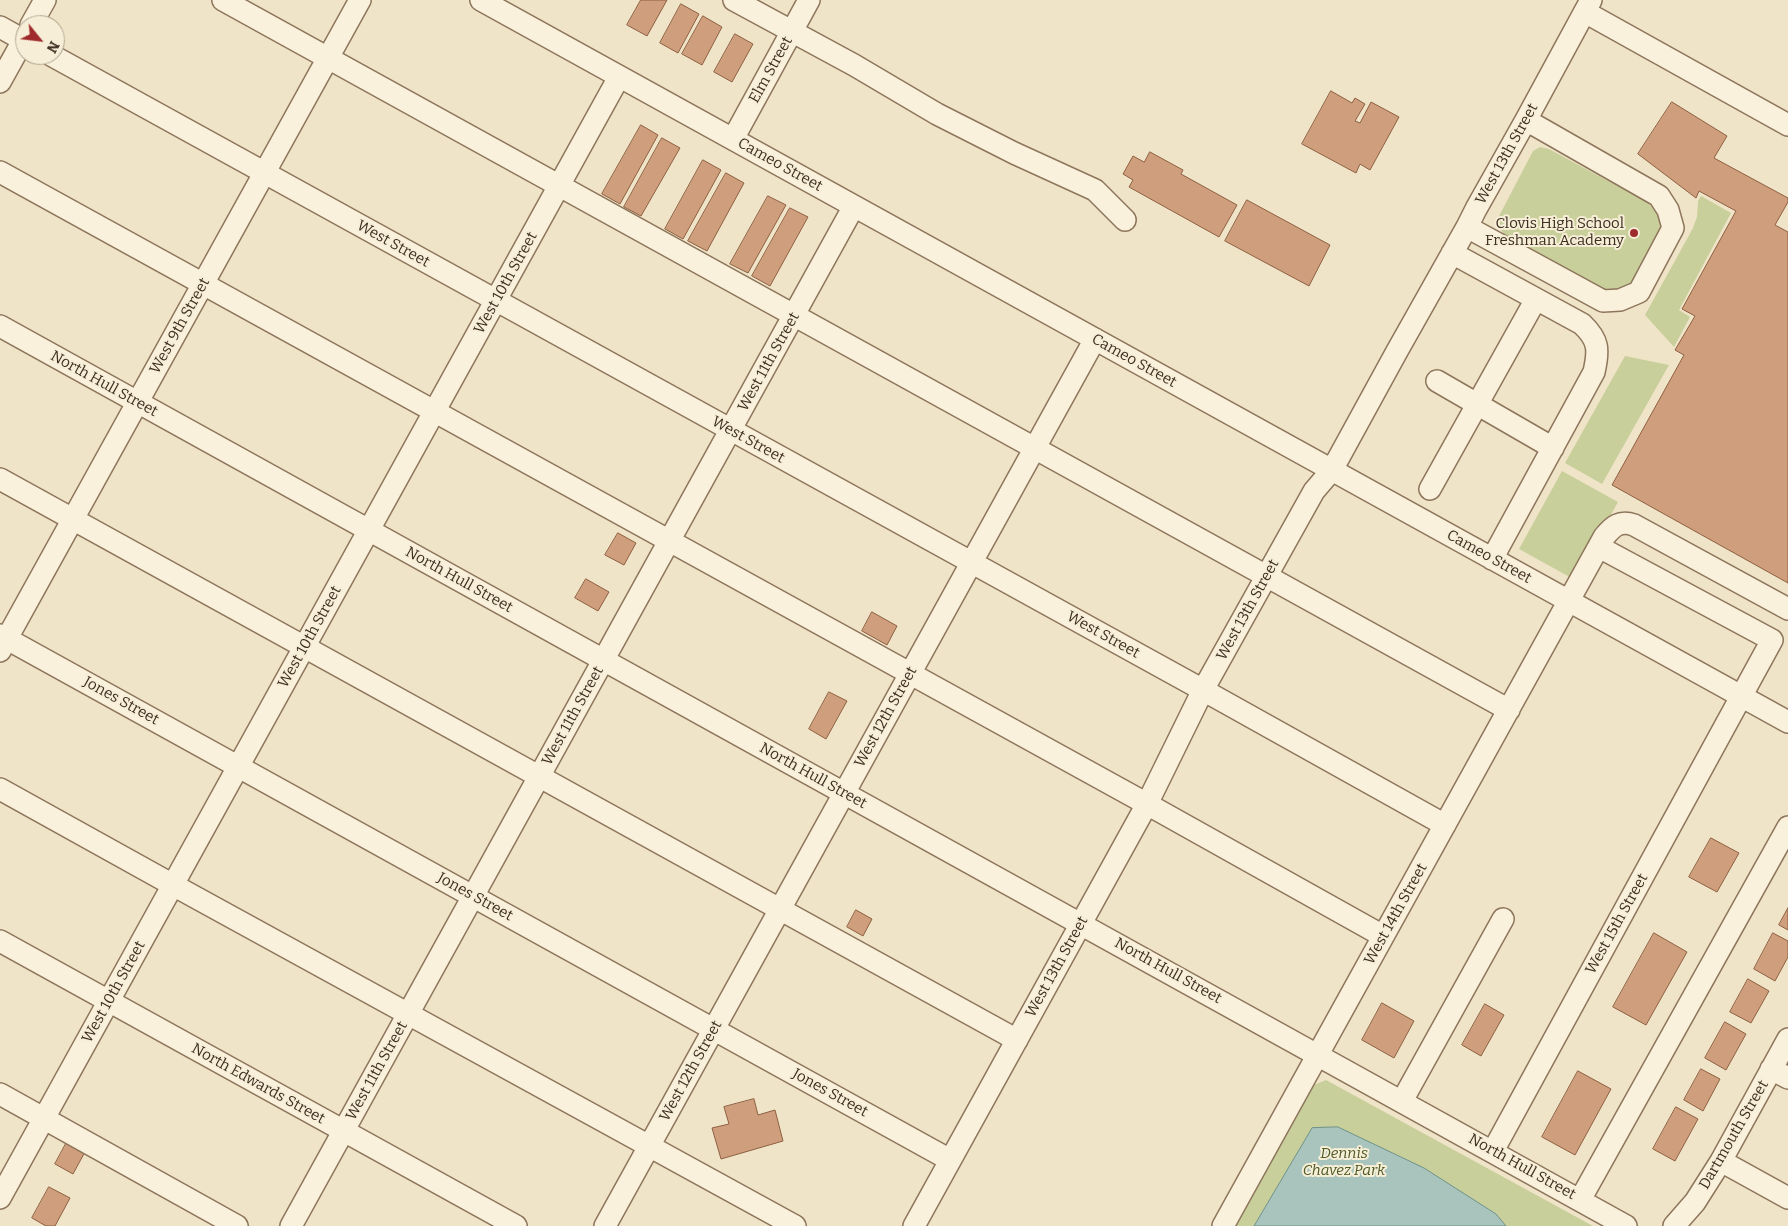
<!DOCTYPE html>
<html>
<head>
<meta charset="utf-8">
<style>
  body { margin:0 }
  #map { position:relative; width:1788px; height:1226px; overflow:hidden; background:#f0e4c8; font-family:Bitter,serif }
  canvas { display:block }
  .north { position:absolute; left:15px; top:15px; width:50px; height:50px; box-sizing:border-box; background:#f7eed8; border:1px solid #ada18e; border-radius:50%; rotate:119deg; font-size:14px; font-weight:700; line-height:20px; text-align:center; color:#3d2e20 }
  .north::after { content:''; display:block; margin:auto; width:18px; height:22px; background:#9e2a2b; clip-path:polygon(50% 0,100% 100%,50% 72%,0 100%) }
</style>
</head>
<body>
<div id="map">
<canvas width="1788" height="1226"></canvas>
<div class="north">N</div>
</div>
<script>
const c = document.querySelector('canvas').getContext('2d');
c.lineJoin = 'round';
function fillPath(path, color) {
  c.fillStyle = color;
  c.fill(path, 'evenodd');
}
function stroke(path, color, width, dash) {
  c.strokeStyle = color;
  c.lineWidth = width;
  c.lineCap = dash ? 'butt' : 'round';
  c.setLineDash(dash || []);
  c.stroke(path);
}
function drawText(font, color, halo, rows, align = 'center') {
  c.font = font + ' Bitter,serif';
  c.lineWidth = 4;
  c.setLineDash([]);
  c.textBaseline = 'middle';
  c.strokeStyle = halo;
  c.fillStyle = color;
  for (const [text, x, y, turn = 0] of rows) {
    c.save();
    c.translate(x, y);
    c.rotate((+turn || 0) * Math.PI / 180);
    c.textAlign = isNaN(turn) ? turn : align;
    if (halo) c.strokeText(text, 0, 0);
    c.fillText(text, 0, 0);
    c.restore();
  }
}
fillPath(new Path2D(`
  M 1540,147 L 1549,149 L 1647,202 C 1653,208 1662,215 1661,225 C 1661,233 1637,280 1631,285 C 1625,290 1617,291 1609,292 L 1506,236 L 1499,228 L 1497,220 L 1533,151 Z
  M 1701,196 L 1731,213 L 1679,310 L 1690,317 L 1674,347 L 1645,315 L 1693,228 L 1697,217 L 1698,201 Z
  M 1625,356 L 1669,365 L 1602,484 L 1565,463 Z
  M 1562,471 L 1618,502 L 1575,580 L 1519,549 Z
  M 1326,1080 L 1593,1226 L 1236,1226 L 1314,1085 Z`), '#c9cf9b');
const water = new Path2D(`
  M 1338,1127 L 1424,1168 L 1496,1214 L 1506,1226 L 1254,1226 L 1312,1128 Z`);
fillPath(water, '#a9c4bc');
stroke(water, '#6f938a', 1);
const building = new Path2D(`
  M 641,0 L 667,0 L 647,36 L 627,25 Z
  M 681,4 L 699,14 L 678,53 L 660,43 Z
  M 703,16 L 722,27 L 702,65 L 682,54 Z
  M 735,34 L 753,44 L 732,82 L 714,72 Z
  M 1331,91 L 1352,103 L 1355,98 L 1365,104 L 1355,121 L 1360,123 L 1371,102 L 1399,117 L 1370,170 L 1360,164 L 1356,173 L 1302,144 Z
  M 1672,102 L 1727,136 L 1714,158 L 1788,198 L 1788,202 L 1775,225 L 1788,232 L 1788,583 L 1612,485 L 1684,355 L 1675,350 L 1695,316 L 1682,309 L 1736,211 L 1699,191 L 1696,198 L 1638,154 Z
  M 641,125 L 658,135 L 620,204 L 602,194 Z
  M 662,138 L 680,148 L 641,216 L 624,207 Z
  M 1150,152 L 1183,170 L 1181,174 L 1237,205 L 1219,237 L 1129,187 L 1133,180 L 1123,174 L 1133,156 L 1144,162 Z
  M 703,160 L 721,170 L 683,239 L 665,229 Z
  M 726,173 L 744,183 L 707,251 L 688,241 Z
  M 768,196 L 786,205 L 748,273 L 730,264 Z
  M 1247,200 L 1330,245 L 1309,286 L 1225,241 Z
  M 790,208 L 808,217 L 770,286 L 752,276 Z
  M 618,533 L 636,543 L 624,565 L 605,555 Z
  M 586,579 L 609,592 L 598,611 L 575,598 Z
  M 872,612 L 897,626 L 887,645 L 862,631 Z
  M 829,692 L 847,701 L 826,739 L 809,729 Z
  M 1711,838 L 1739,853 L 1717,892 L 1689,877 Z
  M 1788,908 L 1788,930 L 1779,925 Z
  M 856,910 L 872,919 L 863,936 L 847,927 Z
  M 1654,933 L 1687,952 L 1646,1025 L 1613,1007 Z
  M 1773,933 L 1788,941 L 1788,957 L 1775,981 L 1754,969 Z
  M 1748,979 L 1769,991 L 1751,1023 L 1730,1012 Z
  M 1382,1003 L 1414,1021 L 1394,1058 L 1362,1040 Z
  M 1485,1004 L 1504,1015 L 1481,1056 L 1462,1045 Z
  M 1725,1022 L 1746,1034 L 1726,1070 L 1705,1058 Z
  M 1701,1069 L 1720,1079 L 1703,1111 L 1684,1100 Z
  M 1578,1071 L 1611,1089 L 1575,1155 L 1542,1137 Z
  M 754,1099 L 758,1115 L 775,1110 L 783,1141 L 721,1159 L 712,1128 L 729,1124 L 724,1107 Z
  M 1676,1107 L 1698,1119 L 1675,1161 L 1653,1149 Z
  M 68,1140 L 86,1150 L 73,1174 L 55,1164 Z
  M 49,1187 L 70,1198 L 55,1226 L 46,1226 L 32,1218 Z`);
fillPath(building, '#cf9f7d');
stroke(building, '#8d5f41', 1);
const minor = new Path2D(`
  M 223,0 L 1509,710
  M 481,0 L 1788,722
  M 734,0 L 854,65 L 937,114 L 1014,153 L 1095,190 L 1125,220
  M 1585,12 L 1788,125
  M 31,25 L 45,0
  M 0,27 L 25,41
  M 51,55 L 1203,690 L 1445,825
  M 0,82 L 25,37
  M 733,139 L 809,0
  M 0,172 L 1147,804 L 1383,936
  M 1467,227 L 1603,301 L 1620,300 L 1639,292 L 1673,228 L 1668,210 L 1659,196 L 1526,120
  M 1452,253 L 1582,324 C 1599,340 1599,350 1594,372 L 1492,559
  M 0,326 L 1626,1226
  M 1437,381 L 1553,448
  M 0,479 L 1017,1040
  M 1430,489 L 1536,299
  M 0,635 L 950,1160
  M 0,651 L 360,0
  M 0,789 L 173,885 L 795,1226
  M 0,941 L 516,1226
  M 1771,1069 L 1788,1078
  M 0,1094 L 237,1226
  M 1402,1101 L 1503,919
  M 1493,1151 L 1772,640 L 1599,547
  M 1721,1161 L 1788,1198
  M 0,1198 L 619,77
  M 1580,1200 L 1788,827
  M 291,1226 L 854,206
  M 605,1226 L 1095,339
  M 914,1226 L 1147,804 L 1203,690 L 1314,491 L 1332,470 L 1396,353 L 1467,227 L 1476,209 L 1526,120 L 1591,0
  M 1223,1226 L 1604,537 C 1613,526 1620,520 1634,525 L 1788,609
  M 1674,1226 L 1695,1202 L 1721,1161 L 1788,1039`);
stroke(minor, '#8d765c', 24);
stroke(minor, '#faf1dc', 21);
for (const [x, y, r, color] of [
  [1634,233,5,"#9e2a2b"]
]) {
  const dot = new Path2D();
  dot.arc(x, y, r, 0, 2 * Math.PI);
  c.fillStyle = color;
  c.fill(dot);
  stroke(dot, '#f7eed8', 2);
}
drawText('15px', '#3d2e20', '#f7eed8', [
  ["Elm Street",771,70,-61],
  ["West 13th Street",1507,154,-61],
  ["Cameo Street",780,165,29],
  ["West Street",393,244,29],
  ["West 10th Street",506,283,-61],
  ["West 9th Street",180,326,-61],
  ["Cameo Street",1134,361,29],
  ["West 11th Street",769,362,-61],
  ["North Hull Street",104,384,29],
  ["West Street",748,440,29],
  ["Cameo Street",1489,557,29],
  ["North Hull Street",459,580,29],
  ["West 13th Street",1248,610,-61],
  ["West Street",1103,635,29],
  ["West 10th Street",310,637,-61],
  ["Jones Street",121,701,29],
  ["West 11th Street",573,716,-61],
  ["West 12th Street",886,717,-61],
  ["North Hull Street",813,776,29],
  ["Jones Street",475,897,29],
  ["West 14th Street",1396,914,-61],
  ["West 15th Street",1617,924,-61],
  ["West 13th Street",1057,967,-61],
  ["North Hull Street",1168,971,29],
  ["West 10th Street",114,992,-61],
  ["West 11th Street",377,1071,-61],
  ["West 12th Street",691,1071,-61],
  ["North Edwards Street",258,1084,29],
  ["Jones Street",830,1093,29],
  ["Dartmouth Street",1734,1135,-60],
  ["North Hull Street",1522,1167,29]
]);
drawText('15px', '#3d2e20', '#f7eed8', [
  ["Clovis High School",1624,224],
  ["Freshman Academy",1624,241]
], 'right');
drawText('italic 15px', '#4d5a26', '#f7eed8', [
  ["Dennis",1344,1154],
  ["Chavez Park",1344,1171]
]);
</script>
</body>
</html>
